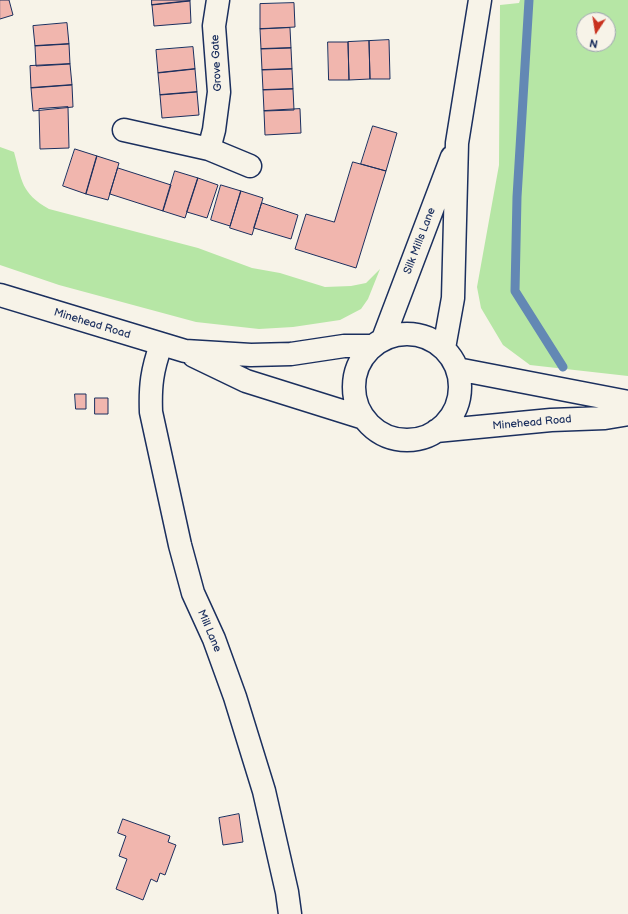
<!DOCTYPE html>
<html>
<head>
<meta charset="utf-8">
<style>
  body { margin:0 }
  #map { position:relative; width:628px; height:914px; overflow:hidden; background:#f7f3e8; font-family:"Balsamiq Sans",sans-serif }
  canvas { display:block }
  .north { position:absolute; left:576px; top:12px; width:40px; height:40px; box-sizing:border-box; background:#f7f3e8; border:1px solid #9fa5b1; border-radius:50%; rotate:192deg; font-size:11px; font-weight:700; line-height:16px; text-align:center; color:#1b2f5e }
  .north::after { content:''; display:block; margin:auto; width:14px; height:18px; background:#c8321e; clip-path:polygon(50% 0,100% 100%,50% 72%,0 100%) }
</style>
</head>
<body>
<div id="map">
<canvas width="628" height="914"></canvas>
<div class="north">N</div>
</div>
<script>
const c = document.querySelector('canvas').getContext('2d');
c.lineJoin = 'round';
function fillPath(path, color) {
  c.fillStyle = color;
  c.fill(path, 'evenodd');
}
function stroke(path, color, width, dash) {
  c.strokeStyle = color;
  c.lineWidth = width;
  c.lineCap = dash ? 'butt' : 'round';
  c.setLineDash(dash || []);
  c.stroke(path);
}
function drawText(font, color, halo, rows, align = 'center') {
  c.font = font + ' "Balsamiq Sans",sans-serif';
  c.lineWidth = 4;
  c.setLineDash([]);
  c.textBaseline = 'middle';
  c.strokeStyle = halo;
  c.fillStyle = color;
  for (const [text, x, y, turn = 0] of rows) {
    c.save();
    c.translate(x, y);
    c.rotate((+turn || 0) * Math.PI / 180);
    c.textAlign = isNaN(turn) ? turn : align;
    if (halo) c.strokeText(text, 0, 0);
    c.fillText(text, 0, 0);
    c.restore();
  }
}
fillPath(new Path2D(`
  M 520,0 L 628,0 L 628,376 L 530,365 L 503,345 L 481,308 L 477,287 L 499,165 L 500,5 L 519,3 ZM 584,20 L 608,20 L 608,44 L 584,44 Z
  M 0,147 L 14,152 C 22,181 21,193 49,209 L 198,248 L 252,268 L 280,273 L 325,287 L 351,286 L 366,283 L 380,269 L 368,299 L 361,309 L 340,320 L 293,327 L 259,329 L 196,322 L 59,285 L 0,265 Z`), '#b6e6a5');
stroke(new Path2D(`
  M 529,0 L 517,197 L 515,291 L 563,367`), '#6388b4', 9);
const building = new Path2D(`
  M 0,0 L 9,0 L 13,15 L 0,19 Z
  M 152,0 L 190,0 L 190,1 L 152,5 Z
  M 190,1 L 191,23 L 154,26 L 152,5 Z
  M 294,3 L 295,27 L 260,29 L 260,4 Z
  M 67,23 L 69,44 L 35,46 L 33,26 Z
  M 290,28 L 291,48 L 261,49 L 260,29 Z
  M 389,40 L 390,79 L 370,79 L 369,41 Z
  M 369,41 L 370,79 L 349,80 L 348,42 Z
  M 328,42 L 348,42 L 349,80 L 329,80 Z
  M 69,44 L 70,64 L 36,66 L 35,46 Z
  M 193,47 L 195,69 L 158,73 L 156,50 Z
  M 291,48 L 292,69 L 262,70 L 261,49 Z
  M 70,64 L 72,85 L 31,88 L 30,66 Z
  M 195,69 L 197,92 L 160,95 L 158,73 Z
  M 292,69 L 293,89 L 263,90 L 262,70 Z
  M 72,85 L 73,107 L 33,111 L 31,88 Z
  M 293,89 L 294,110 L 264,111 L 263,90 Z
  M 197,92 L 199,115 L 162,118 L 160,95 Z
  M 68,107 L 69,148 L 40,149 L 39,109 Z
  M 300,109 L 301,133 L 265,135 L 264,111 Z
  M 373,126 L 397,133 L 386,171 L 361,164 Z
  M 75,149 L 97,156 L 86,194 L 63,186 Z
  M 97,156 L 119,163 L 108,200 L 86,194 Z
  M 353,162 L 386,171 L 356,268 L 295,249 L 306,214 L 334,222 Z
  M 118,168 L 171,185 L 163,211 L 110,194 Z
  M 175,171 L 198,178 L 185,218 L 163,211 Z
  M 198,178 L 218,185 L 207,218 L 187,212 Z
  M 221,185 L 241,191 L 230,226 L 211,220 Z
  M 241,191 L 263,198 L 252,235 L 230,228 Z
  M 262,203 L 298,215 L 291,239 L 254,228 Z
  M 75,394 L 86,394 L 86,409 L 76,409 Z
  M 95,398 L 108,398 L 108,414 L 95,414 Z
  M 239,814 L 243,842 L 223,845 L 219,818 Z
  M 123,819 L 170,836 L 168,842 L 176,845 L 165,875 L 160,873 L 157,882 L 151,879 L 143,900 L 116,889 L 127,859 L 119,856 L 126,836 L 118,833 Z`);
fillPath(building, '#f1b6ae');
stroke(building, '#1b2f5e', 1);
const minor = new Path2D(`
  M 124,130 L 209,149 L 214,130 L 219,92 L 214,26 L 218,0
  M 209,149 L 250,166
  M 161,345 C 152,370 150,386 151,412 L 180,545 L 193,593 L 214,639 L 235,697 L 264,791 L 287,892 L 290,914`);
const primary = new Path2D(`
  M 0,295 L 185,351 L 251,355 L 291,354 L 344,346 L 372,346
  M354 387a53 53 0 1 1 106 0a53 53 0 1 1-106 0Z
  M 383,339 L 452,157
  M 444,348 L 453,298 L 457,143 L 480,0
  M 194,356 L 246,381 L 364,418
  M 457,369 L 628,402
  M 436,431 L 551,420 L 605,418 L 628,414`);
stroke(minor, '#1b2f5e', 25);
stroke(primary, '#1b2f5e', 25);
stroke(minor, '#f7f3e8', 22);
stroke(primary, '#f7f3e8', 22);
drawText('11px', '#1b2f5e', '#f7f3e8', [
  ["Grove Gate",217,63,-93],
  ["Silk Mills Lane",420,241,-69],
  ["Minehead Road",92,324,17],
  ["Minehead Road",532,423,-5],
  ["Mill Lane",209,631,67]
]);
</script>
</body>
</html>
